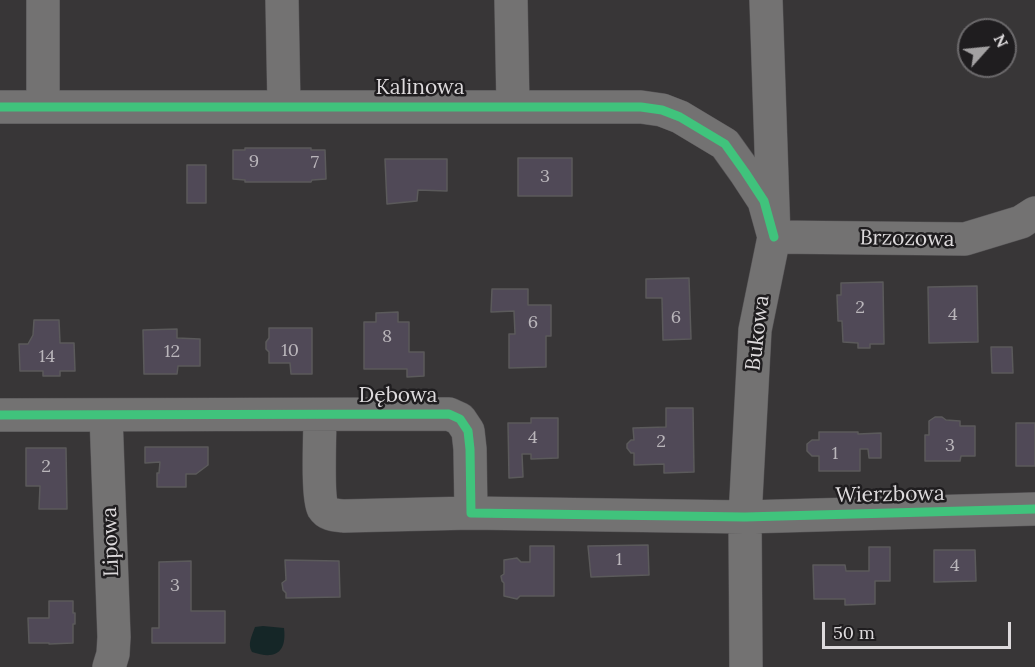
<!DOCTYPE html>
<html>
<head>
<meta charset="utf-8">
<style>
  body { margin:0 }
  #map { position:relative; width:1035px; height:667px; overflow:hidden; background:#383637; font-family:Lora,serif }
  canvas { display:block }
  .north { position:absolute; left:957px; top:18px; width:60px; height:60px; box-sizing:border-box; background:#1f1d1f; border:2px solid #6b696b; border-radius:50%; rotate:63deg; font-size:16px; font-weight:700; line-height:24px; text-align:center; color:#dddadc }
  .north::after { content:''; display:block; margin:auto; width:21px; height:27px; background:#a3a1a2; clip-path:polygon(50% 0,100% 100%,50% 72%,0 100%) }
  .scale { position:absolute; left:822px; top:622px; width:189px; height:27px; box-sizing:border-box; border:3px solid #dddadc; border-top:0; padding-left:8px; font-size:18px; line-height:21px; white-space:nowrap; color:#dddadc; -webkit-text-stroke:4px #1f1d1f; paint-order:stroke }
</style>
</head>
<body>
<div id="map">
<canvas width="1035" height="667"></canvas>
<div class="north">N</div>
<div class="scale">50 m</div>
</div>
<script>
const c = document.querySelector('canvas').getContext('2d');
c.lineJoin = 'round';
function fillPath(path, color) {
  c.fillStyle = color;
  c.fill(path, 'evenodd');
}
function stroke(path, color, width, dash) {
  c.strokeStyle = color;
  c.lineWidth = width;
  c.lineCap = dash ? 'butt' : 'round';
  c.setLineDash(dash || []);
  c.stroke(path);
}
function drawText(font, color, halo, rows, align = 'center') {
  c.font = font + ' Lora,serif';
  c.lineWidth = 5;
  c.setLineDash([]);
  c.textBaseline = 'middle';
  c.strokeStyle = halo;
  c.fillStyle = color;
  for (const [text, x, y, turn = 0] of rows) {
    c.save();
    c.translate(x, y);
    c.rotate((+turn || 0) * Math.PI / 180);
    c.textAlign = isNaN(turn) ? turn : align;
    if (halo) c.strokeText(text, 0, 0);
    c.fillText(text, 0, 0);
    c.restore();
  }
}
fillPath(new Path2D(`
  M 263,626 L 284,628 C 287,653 275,660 252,652 C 247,644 252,636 255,627 Z`), '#152627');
const building = new Path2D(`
  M 245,148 L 311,148 L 311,150 L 325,150 L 326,179 L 312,180 L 311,182 L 245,182 L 245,180 L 233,179 L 233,150 L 245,150 Z
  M 518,158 L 572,158 L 572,196 L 518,196 Z
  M 385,159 L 447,159 L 447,191 L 418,190 L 417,201 L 387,204 Z
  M 187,165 L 206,165 L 206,203 L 187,203 Z
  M 689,278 L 691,339 L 663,340 L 662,298 L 646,298 L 646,279 Z
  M 883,282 L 884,344 L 870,344 L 870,348 L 858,348 L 858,343 L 843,342 L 842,321 L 838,321 L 837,295 L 841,295 L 841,283 Z
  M 977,286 L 978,342 L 929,343 L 928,287 Z
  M 492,289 L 528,289 L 528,305 L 551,305 L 551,336 L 546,336 L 546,367 L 509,368 L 509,334 L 515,334 L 514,311 L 491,312 Z
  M 398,312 L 398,322 L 409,322 L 409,352 L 424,352 L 424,376 L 407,377 L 407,369 L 364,369 L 364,322 L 376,322 L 376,313 Z
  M 34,320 L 59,320 L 60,343 L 74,343 L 75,371 L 60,371 L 60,376 L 43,376 L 43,371 L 20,371 L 19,344 L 28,344 L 33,335 Z
  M 269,328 L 312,328 L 312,374 L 291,374 L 290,363 L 269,363 L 269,352 L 266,349 L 266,342 L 269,338 Z
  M 177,329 L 177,338 L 200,339 L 200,366 L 178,366 L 177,374 L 144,374 L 143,330 Z
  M 991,347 L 1012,347 L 1013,373 L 992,373 Z
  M 666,408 L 693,408 L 694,472 L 664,473 L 664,464 L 634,465 L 634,453 L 631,453 L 627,448 L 627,444 L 631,440 L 634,440 L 633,428 L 666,427 Z
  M 935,417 L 942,417 L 946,420 L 960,421 L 960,426 L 975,426 L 975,456 L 961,456 L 960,461 L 925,461 L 925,435 L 929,435 L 929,421 Z
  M 531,418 L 558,418 L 558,458 L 531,459 L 531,454 L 522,454 L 523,477 L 509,478 L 508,423 L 531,423 Z
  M 1016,423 L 1035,423 L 1035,466 L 1016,466 Z
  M 819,432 L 858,432 L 858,434 L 881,433 L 881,458 L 869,458 L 868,449 L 860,449 L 860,471 L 819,471 L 819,456 L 812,456 L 807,451 L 807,444 L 812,440 L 819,440 Z
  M 145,447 L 208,447 L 208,465 L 196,474 L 186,474 L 186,487 L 157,487 L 157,473 L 159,473 L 160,462 L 145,463 Z
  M 26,448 L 66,448 L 67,509 L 39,509 L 40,486 L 26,486 Z
  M 648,545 L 649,575 L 591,577 L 588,546 Z
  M 530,546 L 554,546 L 554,596 L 520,596 L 517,599 L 504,596 L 504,583 L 502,581 L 501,576 L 504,574 L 504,560 L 517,558 L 521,562 L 530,562 Z
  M 869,547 L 890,547 L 890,581 L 875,581 L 875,604 L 845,605 L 845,599 L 814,599 L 813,565 L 845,565 L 846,571 L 869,571 Z
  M 934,550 L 975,550 L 976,581 L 934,582 Z
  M 285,560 L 339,561 L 340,597 L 286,598 L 286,593 L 283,590 L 282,583 L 286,580 Z
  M 191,561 L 191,611 L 225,611 L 225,643 L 152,643 L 152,628 L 159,628 L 159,562 Z
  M 49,601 L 73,601 L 73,613 L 75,613 L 75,624 L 73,624 L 73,643 L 49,644 L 49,643 L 29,643 L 28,618 L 49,618 Z`);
fillPath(building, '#504957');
stroke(building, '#5b5a5b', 1.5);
const minor = new Path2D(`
  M 43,0 L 43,106
  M 282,0 L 284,106
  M 511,0 L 513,106
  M 0,107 L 641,107 L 662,110 L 680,117 L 725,144 L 745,172 L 764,201 L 774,237
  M 774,237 L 965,239 L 1021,222 L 1035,213
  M 0,415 L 449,414 L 460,419 L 468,431 L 470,449 L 471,513 L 745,517 L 1035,509
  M 106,415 L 114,637 L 113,654 L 109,667
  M 320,415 C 320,432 317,497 323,508 C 328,516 337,515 344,516 L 471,513
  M 746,667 L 745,517 L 755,330 L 774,237 L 766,0`);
stroke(minor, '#555355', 34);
stroke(minor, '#737272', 33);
stroke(new Path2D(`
  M 0,107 L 641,107 L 662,110 L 680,117 L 725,144 L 745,172 L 764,201 L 774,237
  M 0,415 L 449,414 L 460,419 L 468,431 L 470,449 L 471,513 L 745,517 L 1035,509`), '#40c37c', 9);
drawText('18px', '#bab6bb', null, [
  ["9",254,162],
  ["7",315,163],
  ["3",545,177],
  ["2",860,308],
  ["4",953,315],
  ["6",676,318],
  ["6",533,323],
  ["8",387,337],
  ["10",290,351],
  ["12",172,352],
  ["14",47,357],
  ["4",533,438],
  ["2",661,442],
  ["3",950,446],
  ["1",835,454],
  ["2",46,467],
  ["1",619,560],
  ["4",955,566],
  ["3",175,586]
]);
drawText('21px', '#dddadc', '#1f1d1f', [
  ["Kalinowa",420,88],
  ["Brzozowa",907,239,1],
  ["Bukowa",758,333,-83],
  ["Dębowa",398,396],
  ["Wierzbowa",890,495,-1],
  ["Lipowa",111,542,-92]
]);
</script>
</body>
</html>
